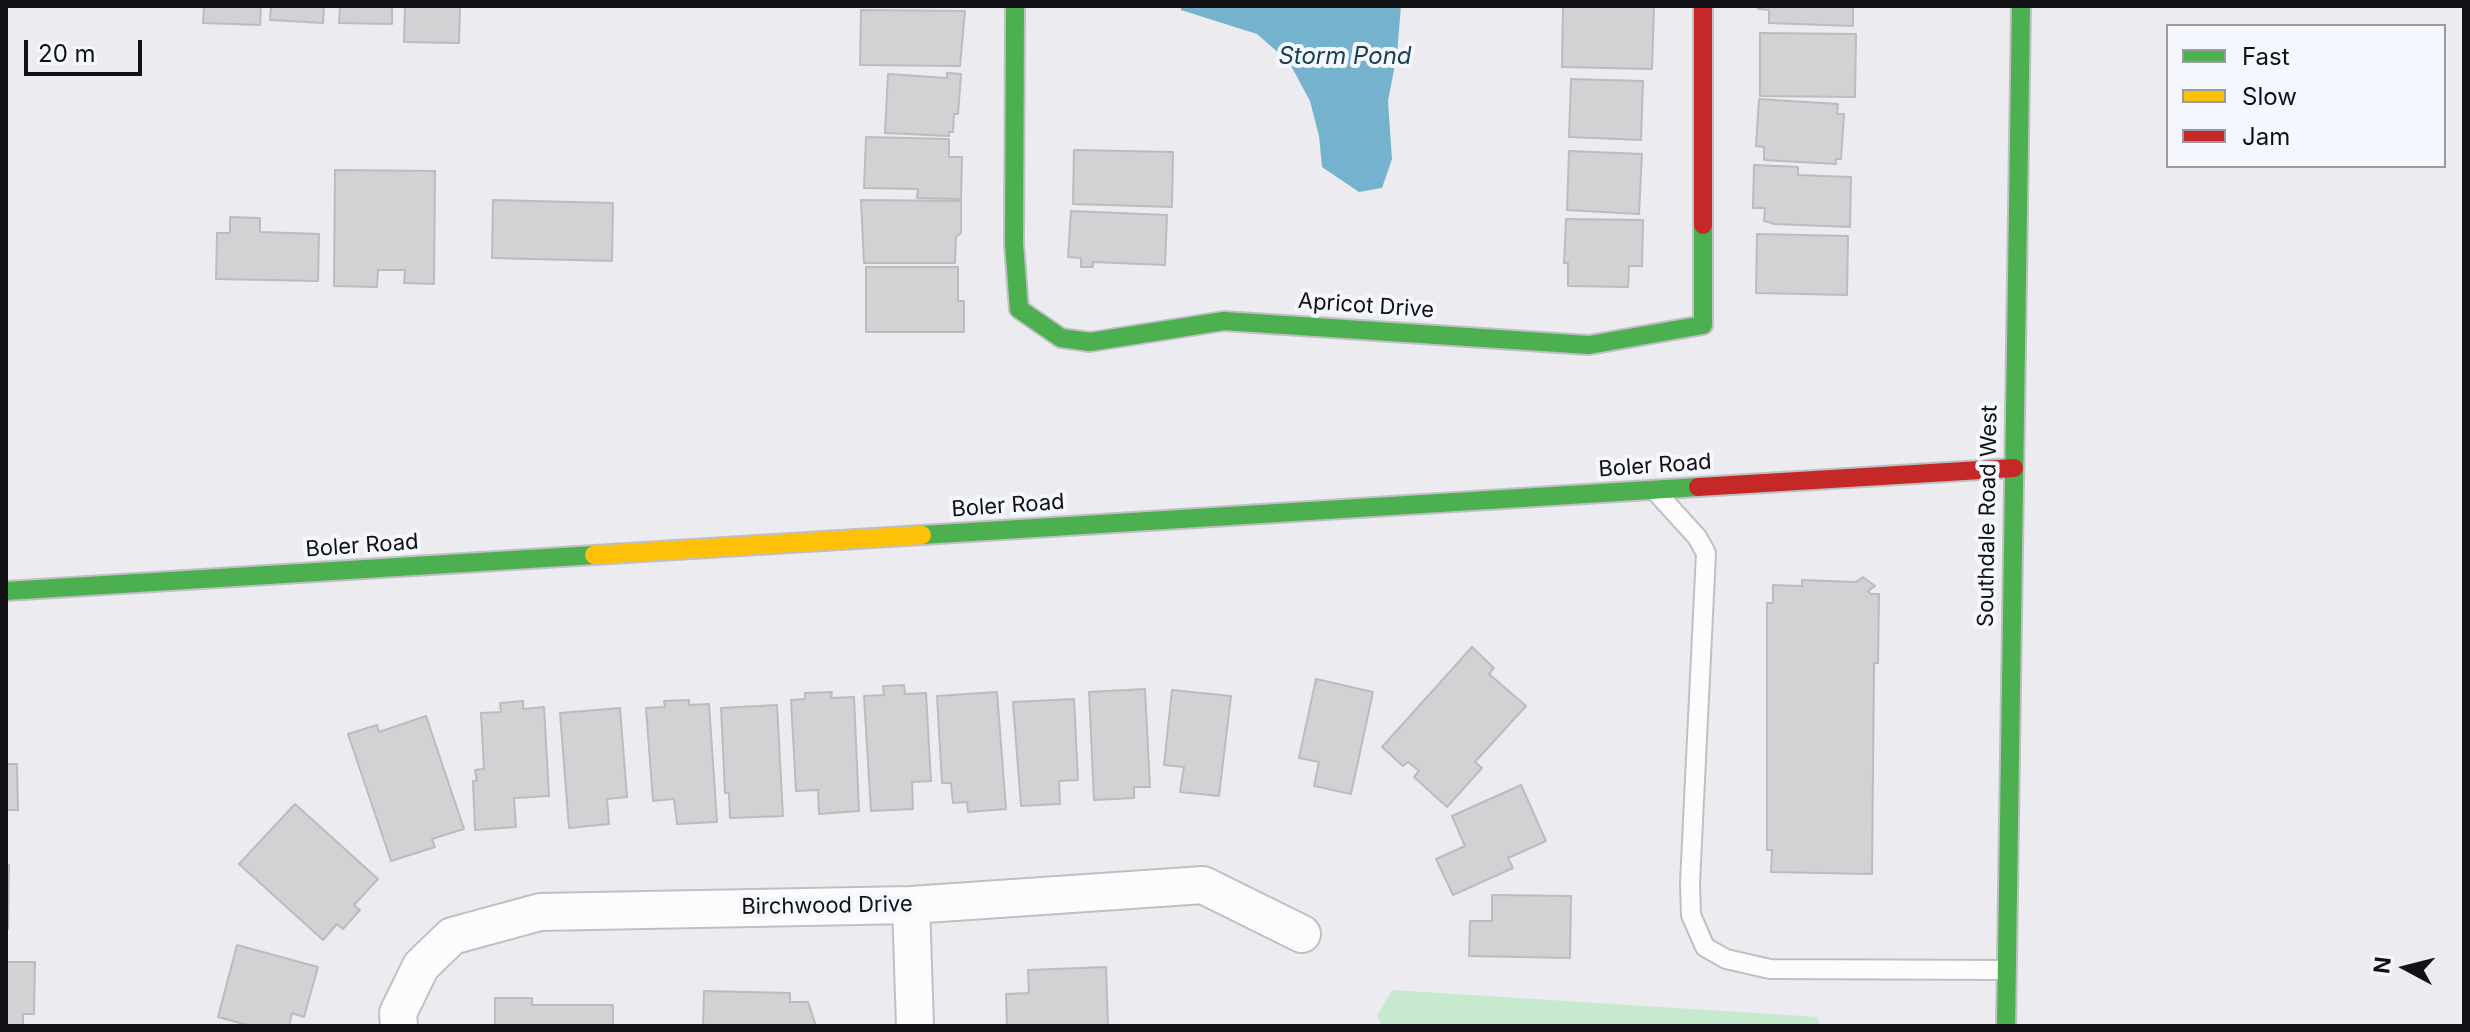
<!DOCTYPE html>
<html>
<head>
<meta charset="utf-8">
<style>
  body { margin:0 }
  #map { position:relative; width:2470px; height:1032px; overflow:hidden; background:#ebebf0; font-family:Inter,sans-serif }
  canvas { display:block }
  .frame { position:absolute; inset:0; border:8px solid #121216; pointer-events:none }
  .legend { position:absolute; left:2166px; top:24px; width:280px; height:144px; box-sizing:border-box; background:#f5f7ff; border:2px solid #9a9ba2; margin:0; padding:10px 14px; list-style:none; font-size:24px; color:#121216 }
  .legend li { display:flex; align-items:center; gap:16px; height:40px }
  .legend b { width:40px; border:2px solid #9a9ba2 }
  .north { position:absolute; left:2366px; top:928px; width:80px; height:80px; -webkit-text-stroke:6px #f5f7ff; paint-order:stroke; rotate:277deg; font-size:22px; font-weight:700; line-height:32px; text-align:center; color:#121216 }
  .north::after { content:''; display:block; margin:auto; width:28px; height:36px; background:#121216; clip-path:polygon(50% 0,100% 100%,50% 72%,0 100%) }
  .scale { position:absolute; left:24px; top:40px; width:118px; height:36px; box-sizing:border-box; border:4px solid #121216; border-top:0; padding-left:10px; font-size:24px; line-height:28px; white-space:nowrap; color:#121216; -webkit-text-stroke:6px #f5f7ff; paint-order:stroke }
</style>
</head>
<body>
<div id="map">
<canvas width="2470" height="1032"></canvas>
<div class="frame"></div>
<ul class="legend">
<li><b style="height:10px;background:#4caf50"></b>Fast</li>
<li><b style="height:10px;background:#ffc107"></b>Slow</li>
<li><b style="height:10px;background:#c62828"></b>Jam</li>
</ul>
<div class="north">N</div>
<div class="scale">20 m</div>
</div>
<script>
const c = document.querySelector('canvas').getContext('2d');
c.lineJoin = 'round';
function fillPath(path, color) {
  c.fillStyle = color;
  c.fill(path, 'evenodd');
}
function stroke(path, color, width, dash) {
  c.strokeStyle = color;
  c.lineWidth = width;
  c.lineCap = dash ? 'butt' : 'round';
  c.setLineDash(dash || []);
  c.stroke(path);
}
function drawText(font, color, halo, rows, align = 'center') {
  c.font = font + ' Inter,sans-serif';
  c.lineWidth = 8;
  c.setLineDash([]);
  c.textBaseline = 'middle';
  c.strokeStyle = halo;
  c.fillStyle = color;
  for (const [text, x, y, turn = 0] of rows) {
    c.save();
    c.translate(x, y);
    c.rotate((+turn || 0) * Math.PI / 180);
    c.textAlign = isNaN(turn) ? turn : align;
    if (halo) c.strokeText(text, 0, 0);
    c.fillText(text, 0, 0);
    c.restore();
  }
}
fillPath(new Path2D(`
  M 1392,990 L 1818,1017 L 1819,1026 L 1382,1026 L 1377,1016 Z`), '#c7eace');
fillPath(new Path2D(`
  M 1181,6 L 1401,6 L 1397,54 L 1388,101 L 1392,159 L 1382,188 L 1359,192 L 1322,167 L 1319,136 L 1310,101 L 1289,62 L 1257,34 L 1181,10 Z`), '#75b2ce');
const building = new Path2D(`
  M 204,6 L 261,6 L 260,25 L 203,23 Z
  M 271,6 L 324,6 L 323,23 L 270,20 Z
  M 340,6 L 392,6 L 392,24 L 339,23 Z
  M 405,6 L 460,6 L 459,43 L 404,42 Z
  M 1563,6 L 1654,6 L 1652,69 L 1562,67 Z
  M 1758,6 L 1853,6 L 1853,26 L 1769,23 L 1769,10 L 1758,9 Z
  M 861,10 L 965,11 L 960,66 L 860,65 Z
  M 1760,33 L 1856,34 L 1855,97 L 1760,96 Z
  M 947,73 L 961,74 L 958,114 L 954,114 L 953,132 L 949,132 L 949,136 L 885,133 L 888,74 L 947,78 Z
  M 1571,79 L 1643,81 L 1641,140 L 1569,137 Z
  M 1759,99 L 1838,104 L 1837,114 L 1844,114 L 1841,159 L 1836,159 L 1836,164 L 1764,160 L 1764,147 L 1756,146 Z
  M 866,137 L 949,139 L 949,157 L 962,157 L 961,199 L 917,198 L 918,189 L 864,188 Z
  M 1074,150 L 1173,152 L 1172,207 L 1073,204 Z
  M 1569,151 L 1642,154 L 1639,214 L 1567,210 Z
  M 1754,165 L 1798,167 L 1798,175 L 1851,177 L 1850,227 L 1775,224 L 1764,221 L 1765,208 L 1753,208 Z
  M 335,170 L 435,171 L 434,284 L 404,283 L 405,270 L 378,270 L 377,287 L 334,286 Z
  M 493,200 L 613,203 L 612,261 L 492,258 Z
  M 861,200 L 961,201 L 961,233 L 956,237 L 955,263 L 864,263 Z
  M 1071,211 L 1167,215 L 1165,265 L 1093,262 L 1093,267 L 1081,267 L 1081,258 L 1068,257 Z
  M 230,217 L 260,218 L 260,232 L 319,234 L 318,281 L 216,279 L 217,233 L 230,233 Z
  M 1566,219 L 1643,220 L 1642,266 L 1629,266 L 1628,287 L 1568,286 L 1568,263 L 1564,263 Z
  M 1757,234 L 1848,236 L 1847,295 L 1756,293 Z
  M 866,267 L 958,267 L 958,301 L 964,301 L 964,332 L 866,332 Z
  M 1863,577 L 1875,586 L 1868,591 L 1871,594 L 1879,594 L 1878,663 L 1874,663 L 1872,874 L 1771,872 L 1772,850 L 1767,850 L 1767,603 L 1773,603 L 1773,585 L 1802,586 L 1802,580 L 1856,582 Z
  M 1472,647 L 1494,668 L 1489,674 L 1526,706 L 1475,762 L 1482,768 L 1447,807 L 1414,777 L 1419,771 L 1408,762 L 1403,766 L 1382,747 Z
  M 1316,679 L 1373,692 L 1351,794 L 1314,786 L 1319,762 L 1299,758 Z
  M 904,685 L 905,694 L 926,693 L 931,781 L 912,782 L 913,809 L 871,811 L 864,696 L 884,695 L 883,686 Z
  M 1145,689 L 1150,787 L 1134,787 L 1134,798 L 1094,800 L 1089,692 Z
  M 1172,690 L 1231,696 L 1219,796 L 1180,792 L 1184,767 L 1164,765 Z
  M 832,692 L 831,698 L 854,697 L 859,811 L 819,814 L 818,790 L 796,791 L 791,700 L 805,699 L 805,693 Z
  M 997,692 L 1006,809 L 968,812 L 967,802 L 953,803 L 951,783 L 942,783 L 937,696 Z
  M 1074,699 L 1078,780 L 1059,781 L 1060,804 L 1021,806 L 1013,702 Z
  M 689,700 L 689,705 L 709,704 L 717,822 L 677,824 L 674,799 L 653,801 L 646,708 L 665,707 L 664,701 Z
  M 523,701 L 523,709 L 544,707 L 549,796 L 514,798 L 516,827 L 475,830 L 473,781 L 477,781 L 475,770 L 484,769 L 481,713 L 501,712 L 500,703 Z
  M 777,705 L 783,816 L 730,818 L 729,793 L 725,793 L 721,708 Z
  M 620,708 L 627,797 L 607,799 L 609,824 L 569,828 L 560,713 Z
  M 426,716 L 464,829 L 432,839 L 435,847 L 391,861 L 348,734 L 377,725 L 379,732 Z
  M 6,764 L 17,764 L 18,810 L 6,810 Z
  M 1521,785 L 1546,841 L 1508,858 L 1513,868 L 1453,895 L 1436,859 L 1465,846 L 1452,816 Z
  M 295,804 L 378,879 L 354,905 L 360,910 L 343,929 L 337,924 L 323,940 L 239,864 Z
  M 6,865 L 9,865 L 8,929 L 6,929 Z
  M 1492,895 L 1571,896 L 1570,958 L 1469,956 L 1470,921 L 1492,921 Z
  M 237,945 L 318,967 L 304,1017 L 292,1013 L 289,1026 L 251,1026 L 218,1017 Z
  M 6,962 L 35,962 L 34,1014 L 23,1014 L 23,1026 L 6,1026 Z
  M 1106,967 L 1108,1026 L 1007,1026 L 1006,994 L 1029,993 L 1028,970 Z
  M 704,991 L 790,993 L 790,1002 L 808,1002 L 816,1026 L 703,1026 Z
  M 495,998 L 532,998 L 532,1005 L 613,1005 L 613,1026 L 495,1026 Z`);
fillPath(building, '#d2d1d4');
stroke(building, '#bcbbbe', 2);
const lane = new Path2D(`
  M 1657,493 L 1697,537 L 1706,553 L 1690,883 L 1691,915 L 1705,947 L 1726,959 L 1770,969 L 2006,970`);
const street = new Path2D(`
  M 911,905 L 915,1026
  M 399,1026 L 398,1013 L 421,966 L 452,936 L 540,912 L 911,905 L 1203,885 L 1302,934`);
const fast = new Path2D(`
  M 1015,6 L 1014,244 L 1019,309 L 1061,338 L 1090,342 L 1224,321 L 1589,345 L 1703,325 L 1703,225
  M 922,535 L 1698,487
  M 6,591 L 594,555
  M 2006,1026 L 2021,6`);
const slow = new Path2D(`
  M 594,555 L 922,535`);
const jam = new Path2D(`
  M 1703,6 L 1703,225
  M 1698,487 L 2014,468`);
stroke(lane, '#c0c0c4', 22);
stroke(street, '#c0c0c4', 40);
stroke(fast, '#c0c0c4', 22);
stroke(slow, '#c0c0c4', 22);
stroke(jam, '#c0c0c4', 22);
stroke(lane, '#fcfcfd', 18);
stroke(street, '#fcfcfd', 36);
stroke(fast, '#4caf50', 18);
stroke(slow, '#ffc107', 18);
stroke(jam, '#c62828', 18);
drawText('22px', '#121216', '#f5f7ff', [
  ["Apricot Drive",1366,306,4],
  ["Boler Road",1655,466,-4],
  ["Boler Road",1008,506,-4],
  ["Southdale Road West",1988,516,-89],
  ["Boler Road",362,546,-4],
  ["Birchwood Drive",827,906,-1]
]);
drawText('italic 24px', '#1a4051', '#f5f7ff', [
  ["Storm Pond",1345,57]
]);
</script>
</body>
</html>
